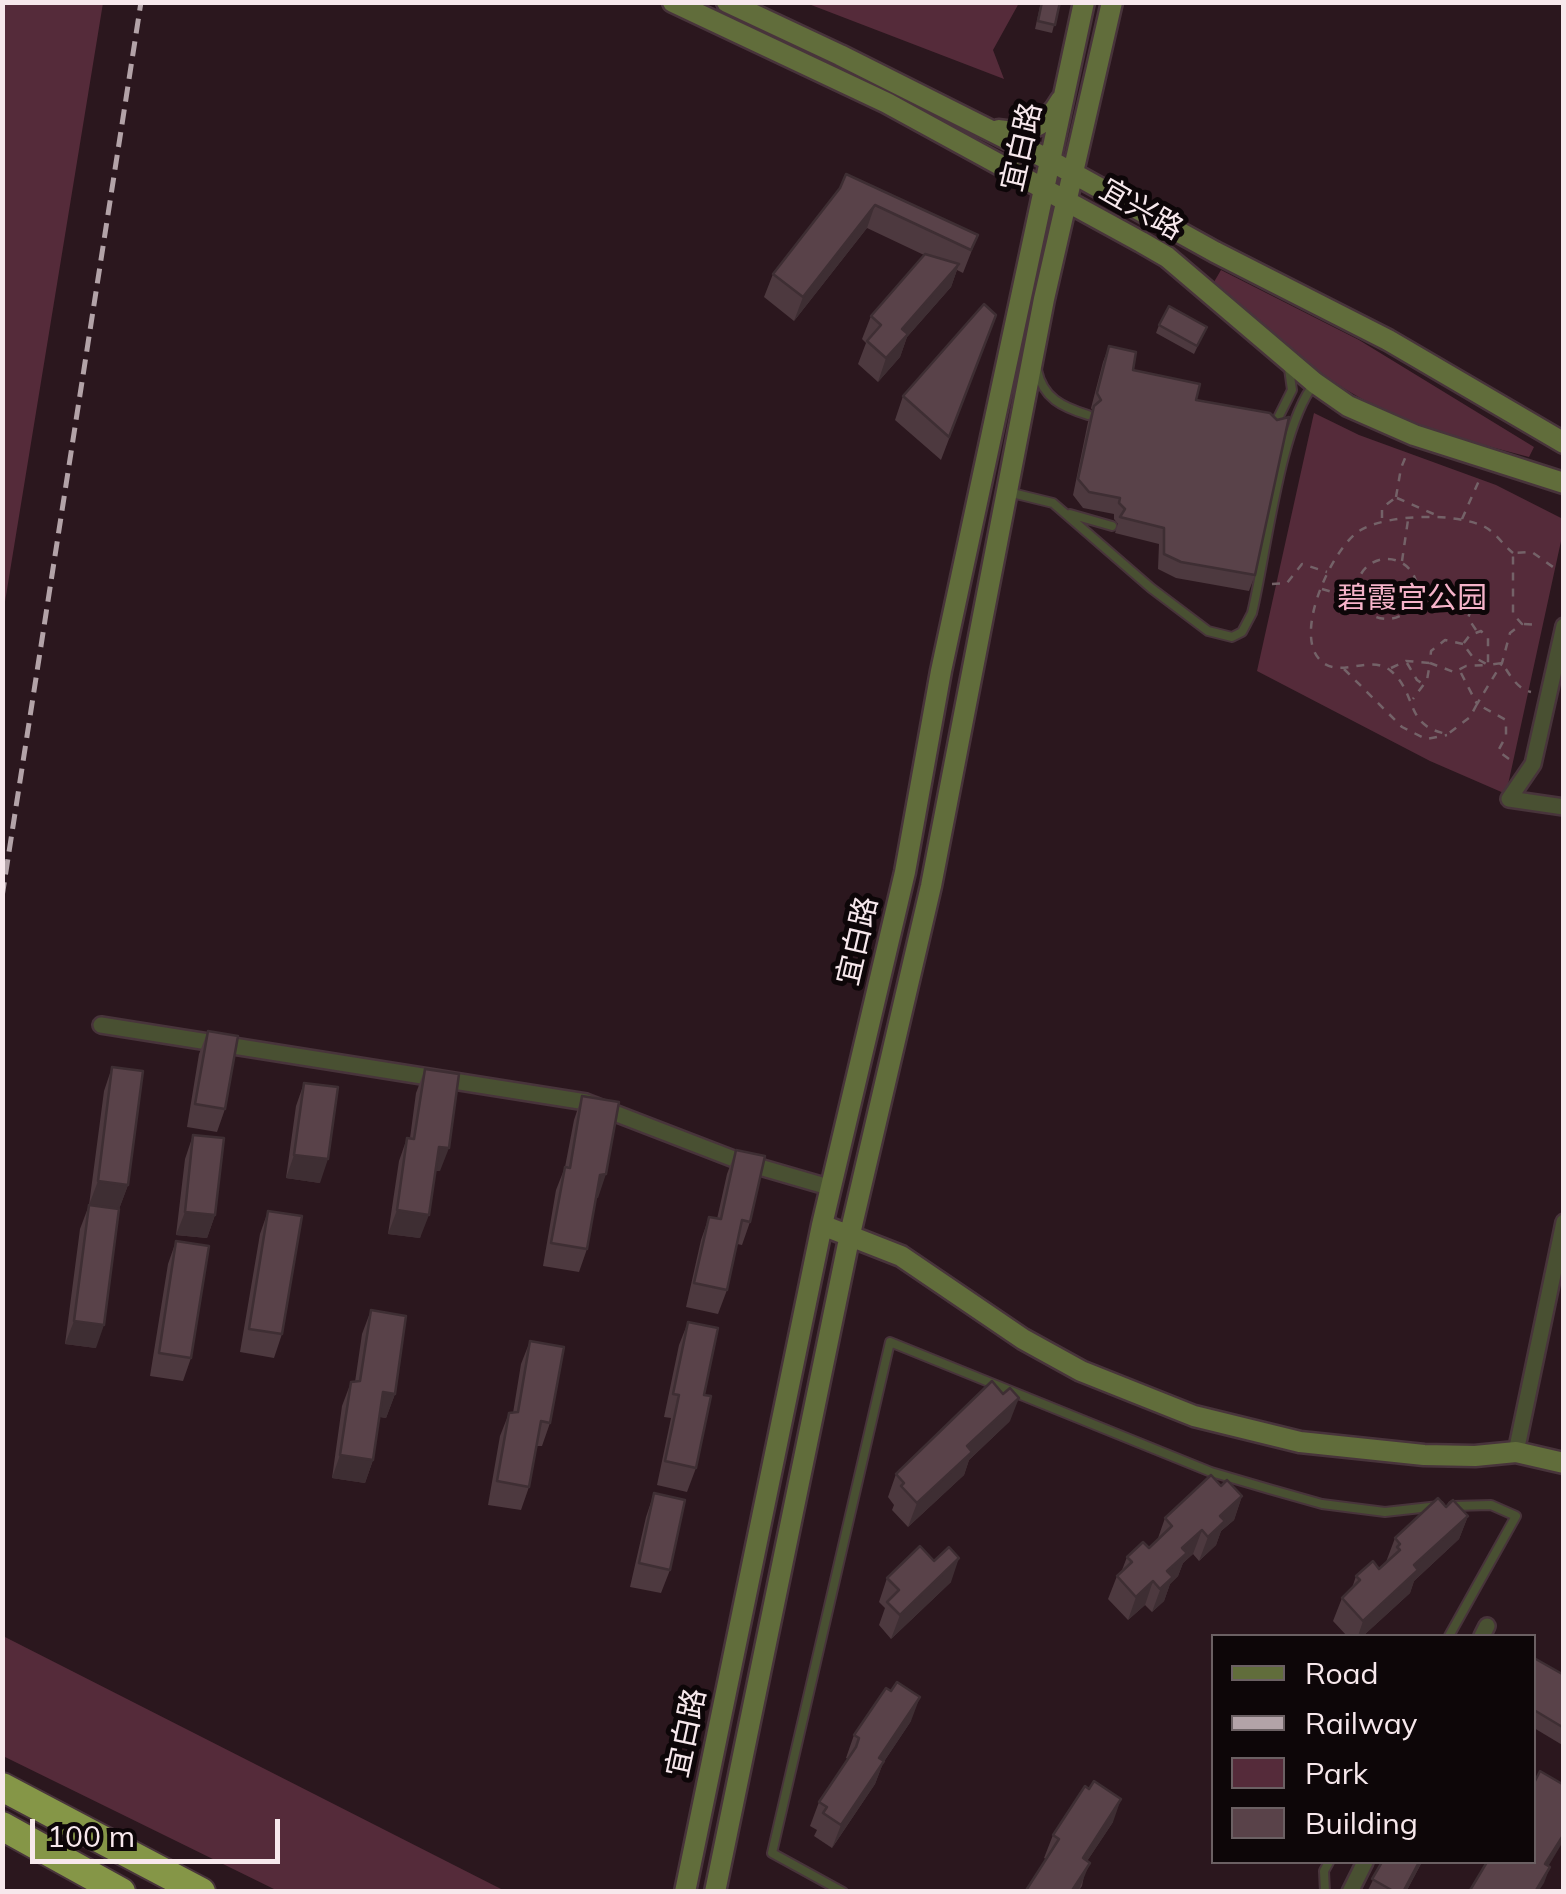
<!DOCTYPE html>
<html>
<head>
<meta charset="utf-8">
<style>
  body { margin:0 }
  #map { position:relative; width:1566px; height:1894px; overflow:hidden; background:#2b171e; font-family:Mulish,sans-serif }
  canvas { display:block }
  .frame { position:absolute; inset:0; border:5px solid #f7e8ec; pointer-events:none }
  .legend { position:absolute; left:1211px; top:1634px; width:325px; height:230px; box-sizing:border-box; background:#0d0608; border:2px solid #6b6063; margin:0; padding:12px 18px; list-style:none; font-size:30px; color:#f7e8ec }
  .legend li { display:flex; align-items:center; gap:20px; height:50px }
  .legend b { width:50px; border:2px solid #6b6063 }
  .scale { position:absolute; left:30px; top:1819px; width:250px; height:45px; box-sizing:border-box; border:5px solid #f7e8ec; border-top:0; padding-left:12px; font-size:30px; line-height:35px; white-space:nowrap; color:#f7e8ec; -webkit-text-stroke:8px #0d0608; paint-order:stroke }
</style>
</head>
<body>
<div id="map">
<canvas width="1566" height="1894"></canvas>
<div class="frame"></div>
<ul class="legend">
<li><b style="height:12px;background:#616d3b"></b>Road</li>
<li><b style="height:12px;background:#b3a3a8"></b>Railway</li>
<li><b style="height:28px;background:#552b3a"></b>Park</li>
<li><b style="height:28px;background:#594249"></b>Building</li>
</ul>
<div class="scale">100 m</div>
</div>
<script>
const c = document.querySelector('canvas').getContext('2d');
c.lineJoin = 'round';
function fillPath(path, color) {
  c.fillStyle = color;
  c.fill(path, 'evenodd');
}
function stroke(path, color, width, dash) {
  c.strokeStyle = color;
  c.lineWidth = width;
  c.lineCap = dash ? 'butt' : 'round';
  c.setLineDash(dash || []);
  c.stroke(path);
}
function drawText(font, color, halo, rows, align = 'center') {
  c.font = font + ' Mulish,"Noto Sans SC",sans-serif';
  c.lineWidth = 10;
  c.setLineDash([]);
  c.textBaseline = 'middle';
  c.strokeStyle = halo;
  c.fillStyle = color;
  for (const [text, x, y, turn = 0] of rows) {
    c.save();
    c.translate(x, y);
    c.rotate((+turn || 0) * Math.PI / 180);
    c.textAlign = isNaN(turn) ? turn : align;
    if (halo) c.strokeText(text, 0, 0);
    c.fillText(text, 0, 0);
    c.restore();
  }
}
fillPath(new Path2D(`
  M 3,2 L 103,3 L 3,614 L 2,3 Z
  M 806,3 L 1019,3 L 993,50 L 1004,79 Z
  M 1221,270 L 1359,340 L 1534,447 L 1529,457 L 1453,437 L 1413,423 L 1362,399 L 1326,378 L 1214,282 Z
  M 1314,413 L 1359,435 L 1496,485 L 1563,519 L 1563,532 L 1506,794 L 1430,761 L 1257,671 Z
  M 3,1636 L 505,1891 L 278,1891 L 3,1756 Z`), '#552b3a');
const lane = new Path2D(`
  M 1037,370 C 1043,398 1062,407 1088,415
  M 1275,424 L 1292,390 L 1289,369
  M 1008,492 L 1053,503 L 1151,588 L 1208,631 L 1232,637 L 1242,632 L 1252,613 C 1266,556 1280,424 1315,383
  M 1070,514 L 1112,526
  M 1449,1636 L 1516,1516 L 1491,1505 L 1453,1506
  M 843,1892 L 772,1853 L 890,1342 L 1211,1472 L 1269,1489 L 1322,1504 L 1385,1512 L 1439,1506
  M 1325,1892 L 1324,1871 L 1329,1862`);
const street = new Path2D(`
  M 1564,626 L 1533,764 L 1509,799 L 1564,807
  M 101,1025 L 586,1102 L 739,1161 L 832,1188
  M 1516,1452 L 1564,1222
  M 1482,1636 L 1487,1626
  M 1350,1892 L 1365,1862`);
const secondary = new Path2D(`
  M 673,2 L 887,103 L 1141,242 L 1167,257 L 1315,383 L 1348,406 L 1414,435 L 1564,483
  M 727,2 L 840,55 L 1049,160 L 1215,252 L 1388,340 L 1564,443
  M 999,130 C 1028,135 1046,126 1061,100
  M 822,1225 L 901,1256 L 1023,1339 L 1081,1371 L 1194,1416 L 1300,1442 L 1424,1455 L 1475,1456 L 1516,1452 L 1564,1463
  M 685,1892 L 822,1225 L 905,872 L 941,671 L 1084,2
  M 715,1892 L 850,1234 L 931,886 L 1044,299 L 1112,2`);
const highway = new Path2D(`
  M 2,1787 L 201,1892
  M 2,1826 L 121,1892`);
stroke(lane, '#48343b', 12);
stroke(street, '#48343b', 20);
stroke(secondary, '#48343b', 25);
stroke(highway, '#48343b', 32);
stroke(new Path2D(`
  M 1396,497 L 1401,468 L 1408,451
  M 1397,498 L 1436,515
  M 1382,518 L 1382,508 L 1395,498
  M 1462,519 L 1481,476
  M1357 589a30 30 0 1 1 60 0a30 30 0 1 1-60 0Z
  M 1402,561 L 1408,520
  M 1272,584 L 1287,583 L 1302,564 L 1327,572
  M 1322,589 L 1357,599
  M 1524,624 L 1537,625
  M 1476,630 L 1468,618 L 1473,604 L 1481,598 L 1490,599
  M 1463,644 L 1445,640 L 1431,651 L 1430,663 L 1454,672 L 1466,666 L 1488,665 L 1488,638 L 1481,631 L 1470,635 L 1463,644 L 1472,656 L 1488,665 L 1502,663 C 1510,675 1517,689 1531,692
  M 1407,663 L 1417,680 L 1423,684
  M 1391,668 L 1406,661 L 1430,663 L 1427,680 L 1413,699
  M 1344,669 L 1402,727 L 1426,739 L 1447,735
  M 1461,673 L 1477,704 L 1502,663 L 1510,633 L 1522,624 L 1513,614 L 1513,553 L 1532,552 L 1553,567
  M 1509,759 L 1498,751 L 1506,736 L 1506,720 L 1477,704 L 1470,717 L 1448,734 C 1404,727 1418,694 1391,671 C 1370,653 1339,680 1320,660 C 1293,633 1332,549 1359,531 C 1386,514 1456,512 1485,527 C 1496,533 1503,545 1513,553`), '#746268', 2.5, [8, 8]);
stroke(lane, '#495032', 8);
stroke(street, '#495032', 15);
stroke(secondary, '#616d3b', 20);
stroke(highway, '#859647', 28);
stroke(new Path2D(`
  M 2,897 L 141,2`), '#b3a3a8', 5, [15, 8]);
fillPath(new Path2D(`
  M 1041,2 L 1060,2 L 1052,33 L 1035,29 Z
  M 840,188 L 978,235 L 963,273 L 957,270 L 951,287 L 907,337 L 900,357 L 878,382 L 858,364 L 866,343 L 862,339 L 871,316 L 924,255 L 867,228 L 794,321 L 764,297 L 773,274 Z
  M 996,315 L 941,460 L 895,420 L 903,396 Z
  M 1159,325 L 1207,327 L 1194,354 L 1156,333 Z
  M 1109,346 L 1133,370 L 1196,400 L 1255,575 L 1249,591 L 1176,578 L 1158,569 L 1159,544 L 1115,533 L 1118,524 L 1114,519 L 1114,514 L 1083,508 L 1073,495 L 1088,422 L 1092,410 L 1091,408 L 1103,362 Z
  M 208,1031 L 225,1109 L 217,1132 L 187,1127 L 199,1054 Z
  M 112,1067 L 128,1185 L 119,1209 L 89,1205 L 104,1091 Z
  M 425,1069 L 440,1171 L 435,1171 L 420,1238 L 388,1234 L 399,1161 L 407,1138 L 410,1138 L 416,1093 Z
  M 304,1083 L 320,1183 L 286,1178 L 296,1106 Z
  M 582,1096 L 598,1198 L 596,1198 L 587,1249 L 579,1272 L 543,1266 L 556,1190 L 565,1167 L 574,1120 Z
  M 193,1135 L 215,1215 L 207,1238 L 176,1235 L 185,1159 Z
  M 736,1150 L 750,1222 L 742,1245 L 737,1244 L 727,1290 L 718,1314 L 686,1307 L 701,1240 L 709,1217 L 717,1219 L 727,1174 Z
  M 89,1205 L 96,1348 L 65,1344 L 80,1229 Z
  M 268,1211 L 282,1334 L 274,1358 L 240,1352 L 260,1234 Z
  M 176,1241 L 191,1358 L 183,1381 L 150,1376 L 168,1264 Z
  M 371,1310 L 395,1394 L 386,1418 L 380,1417 L 373,1460 L 365,1483 L 332,1478 L 342,1406 L 351,1382 L 355,1382 L 362,1334 Z
  M 688,1322 L 704,1395 L 696,1468 L 687,1492 L 657,1485 L 671,1418 L 664,1417 L 679,1345 Z
  M 530,1341 L 550,1423 L 542,1446 L 536,1446 L 529,1487 L 521,1510 L 488,1505 L 500,1436 L 509,1413 L 513,1413 L 521,1364 Z
  M 1010,1421 L 969,1460 L 964,1475 L 908,1527 L 892,1510 L 894,1505 L 888,1497 L 896,1474 Z
  M 654,1493 L 670,1570 L 661,1593 L 630,1587 L 646,1517 Z
  M 1242,1496 L 1234,1520 L 1221,1531 L 1216,1545 L 1199,1561 L 1193,1554 L 1183,1563 L 1178,1576 L 1170,1584 L 1164,1601 L 1152,1612 L 1145,1605 L 1128,1620 L 1108,1599 L 1117,1576 L 1122,1570 L 1127,1557 L 1149,1548 L 1157,1541 L 1165,1518 Z
  M 1446,1507 L 1468,1516 L 1459,1539 L 1414,1581 L 1410,1593 L 1363,1636 L 1347,1636 L 1333,1621 L 1342,1598 L 1352,1588 L 1356,1576 L 1379,1569 L 1386,1562 L 1395,1538 Z
  M 887,1578 L 951,1582 L 891,1639 L 879,1625 L 885,1608 L 879,1602 Z
  M 1534,1658 L 1564,1675 L 1564,1746 L 1534,1728 Z
  M 911,1721 L 883,1763 L 875,1784 L 832,1848 L 814,1836 L 817,1830 L 810,1826 L 819,1802 L 848,1759 L 846,1758 L 854,1735 Z
  M 1113,1822 L 1087,1861 L 1082,1886 L 1078,1892 L 1025,1892 L 1046,1859 L 1044,1858 L 1053,1835 Z
  M 1382,1862 L 1422,1862 L 1406,1892 L 1367,1892 Z`), '#4d393f');
fillPath(new Path2D(`
  M 875,205 L 867,228 L 794,321 L 803,297 Z
  M 959,264 L 951,287 L 907,337 L 900,357 L 878,382 L 886,358 L 902,329 Z
  M 439,1147 L 449,1148 L 440,1171 L 430,1170 Z
  M 294,1155 L 328,1159 L 320,1183 L 286,1178 Z
  M 606,1174 L 598,1198 L 592,1198 L 600,1175 Z
  M 98,1181 L 128,1185 L 119,1209 L 89,1205 Z
  M 397,1210 L 429,1215 L 420,1238 L 388,1234 Z
  M 185,1212 L 215,1215 L 207,1238 L 176,1235 Z
  M 74,1321 L 104,1325 L 96,1348 L 65,1344 Z
  M 383,1392 L 395,1394 L 386,1418 L 375,1416 Z
  M 1019,1398 L 1010,1421 L 969,1460 L 964,1475 L 908,1527 L 917,1503 L 967,1446 Z
  M 340,1455 L 373,1460 L 365,1483 L 332,1478 Z
  M 1242,1496 L 1234,1520 L 1221,1531 L 1216,1545 L 1199,1561 L 1208,1537 L 1220,1516 Z
  M 1468,1516 L 1459,1539 L 1414,1581 L 1410,1593 L 1363,1636 L 1358,1636 L 1363,1621 L 1414,1565 Z
  M 1202,1530 L 1193,1554 L 1183,1563 L 1178,1576 L 1170,1584 L 1164,1601 L 1152,1612 L 1167,1571 L 1182,1548 Z
  M 959,1558 L 951,1582 L 891,1639 L 900,1615 Z
  M 1153,1581 L 1145,1605 L 1128,1620 L 1136,1597 Z
  M 920,1697 L 911,1721 L 883,1763 L 875,1784 L 832,1848 L 841,1825 L 879,1758 Z
  M 1121,1799 L 1113,1822 L 1074,1881 L 1083,1858 Z
  M 1564,1834 L 1564,1840 L 1540,1880 L 1545,1864 Z
  M 1419,1862 L 1422,1862 L 1406,1892 L 1403,1892 Z
  M 1090,1863 L 1078,1892 L 1071,1892 Z
  M 1550,1867 L 1544,1883 L 1538,1892 L 1535,1892 Z`), '#3e2e33');
const building = new Path2D(`
  M 1042,2 L 1060,2 L 1055,25 L 1038,21 Z
  M 846,174 L 978,235 L 971,250 L 875,205 L 803,297 L 773,274 L 840,188 Z
  M 925,254 L 959,264 L 902,329 L 908,334 L 886,358 L 867,341 L 881,325 L 871,316 Z
  M 984,304 L 996,315 L 949,437 L 903,396 Z
  M 1169,306 L 1207,327 L 1197,346 L 1159,325 Z
  M 1109,346 L 1136,352 L 1133,370 L 1200,384 L 1196,400 L 1270,413 L 1277,420 L 1289,417 L 1255,575 L 1181,562 L 1164,554 L 1164,528 L 1120,517 L 1125,509 L 1119,503 L 1120,498 L 1089,492 L 1078,479 L 1094,406 L 1101,400 L 1097,393 Z
  M 208,1031 L 238,1036 L 225,1109 L 195,1104 Z
  M 112,1067 L 143,1071 L 128,1185 L 98,1181 Z
  M 425,1069 L 459,1074 L 449,1148 L 439,1147 L 429,1215 L 397,1210 L 407,1138 L 414,1139 Z
  M 304,1083 L 338,1087 L 328,1159 L 294,1155 Z
  M 582,1096 L 619,1102 L 606,1174 L 600,1175 L 587,1249 L 551,1243 L 565,1167 L 570,1168 Z
  M 193,1135 L 224,1138 L 215,1215 L 185,1212 Z
  M 736,1150 L 765,1156 L 750,1222 L 742,1220 L 727,1290 L 694,1283 L 709,1217 L 721,1219 Z
  M 89,1205 L 119,1209 L 104,1325 L 74,1321 Z
  M 268,1211 L 302,1216 L 282,1334 L 249,1329 Z
  M 176,1241 L 209,1246 L 191,1358 L 159,1353 Z
  M 371,1310 L 406,1316 L 395,1394 L 383,1392 L 373,1460 L 340,1455 L 351,1382 L 360,1381 Z
  M 688,1322 L 718,1328 L 704,1395 L 711,1396 L 696,1468 L 665,1461 L 679,1395 L 673,1394 Z
  M 530,1341 L 564,1347 L 550,1423 L 541,1421 L 529,1487 L 497,1481 L 509,1413 L 518,1412 Z
  M 992,1381 L 1003,1394 L 1010,1388 L 1019,1398 L 967,1446 L 972,1452 L 917,1503 L 901,1486 L 904,1483 L 896,1474 Z
  M 1211,1475 L 1221,1486 L 1227,1480 L 1242,1496 L 1220,1516 L 1225,1521 L 1208,1537 L 1202,1530 L 1182,1548 L 1187,1553 L 1167,1571 L 1173,1577 L 1160,1589 L 1153,1581 L 1136,1597 L 1117,1576 L 1132,1562 L 1127,1557 L 1143,1542 L 1149,1548 L 1172,1526 L 1165,1518 Z
  M 654,1493 L 685,1500 L 670,1570 L 639,1563 Z
  M 1438,1498 L 1446,1507 L 1453,1500 L 1468,1516 L 1414,1565 L 1418,1570 L 1363,1621 L 1342,1598 L 1360,1580 L 1356,1576 L 1373,1561 L 1379,1569 L 1400,1550 L 1397,1547 L 1400,1544 L 1395,1538 Z
  M 920,1546 L 934,1561 L 949,1547 L 959,1558 L 900,1615 L 887,1602 L 899,1590 L 887,1578 Z
  M 1534,1658 L 1564,1675 L 1564,1728 L 1534,1710 Z
  M 897,1682 L 920,1697 L 879,1758 L 884,1761 L 841,1825 L 823,1813 L 827,1807 L 819,1802 L 856,1747 L 859,1738 L 854,1735 L 886,1688 L 891,1691 Z
  M 1540,1771 L 1564,1785 L 1564,1834 L 1545,1864 L 1550,1867 L 1535,1892 L 1469,1892 L 1487,1862 L 1534,1862 L 1534,1783 Z
  M 1094,1781 L 1121,1799 L 1083,1858 L 1090,1863 L 1071,1892 L 1025,1892 L 1059,1839 L 1053,1835 L 1085,1786 L 1089,1789 Z
  M 1382,1862 L 1419,1862 L 1403,1892 L 1395,1892 L 1372,1879 Z`);
fillPath(building, '#594249');
stroke(building, '#3e2e33', 2.5);
drawText('30px', '#f7e8ec', '#0d0608', [
  ["宜白路",1022,147,-77],
  ["宜兴路",1141,210,30],
  ["宜白路",858,941,-77],
  ["宜白路",687,1733,-78]
]);
drawText('30px', '#f6b3c9', '#0d0608', [
  ["碧霞宫公园",1412,599]
]);
</script>
</body>
</html>
